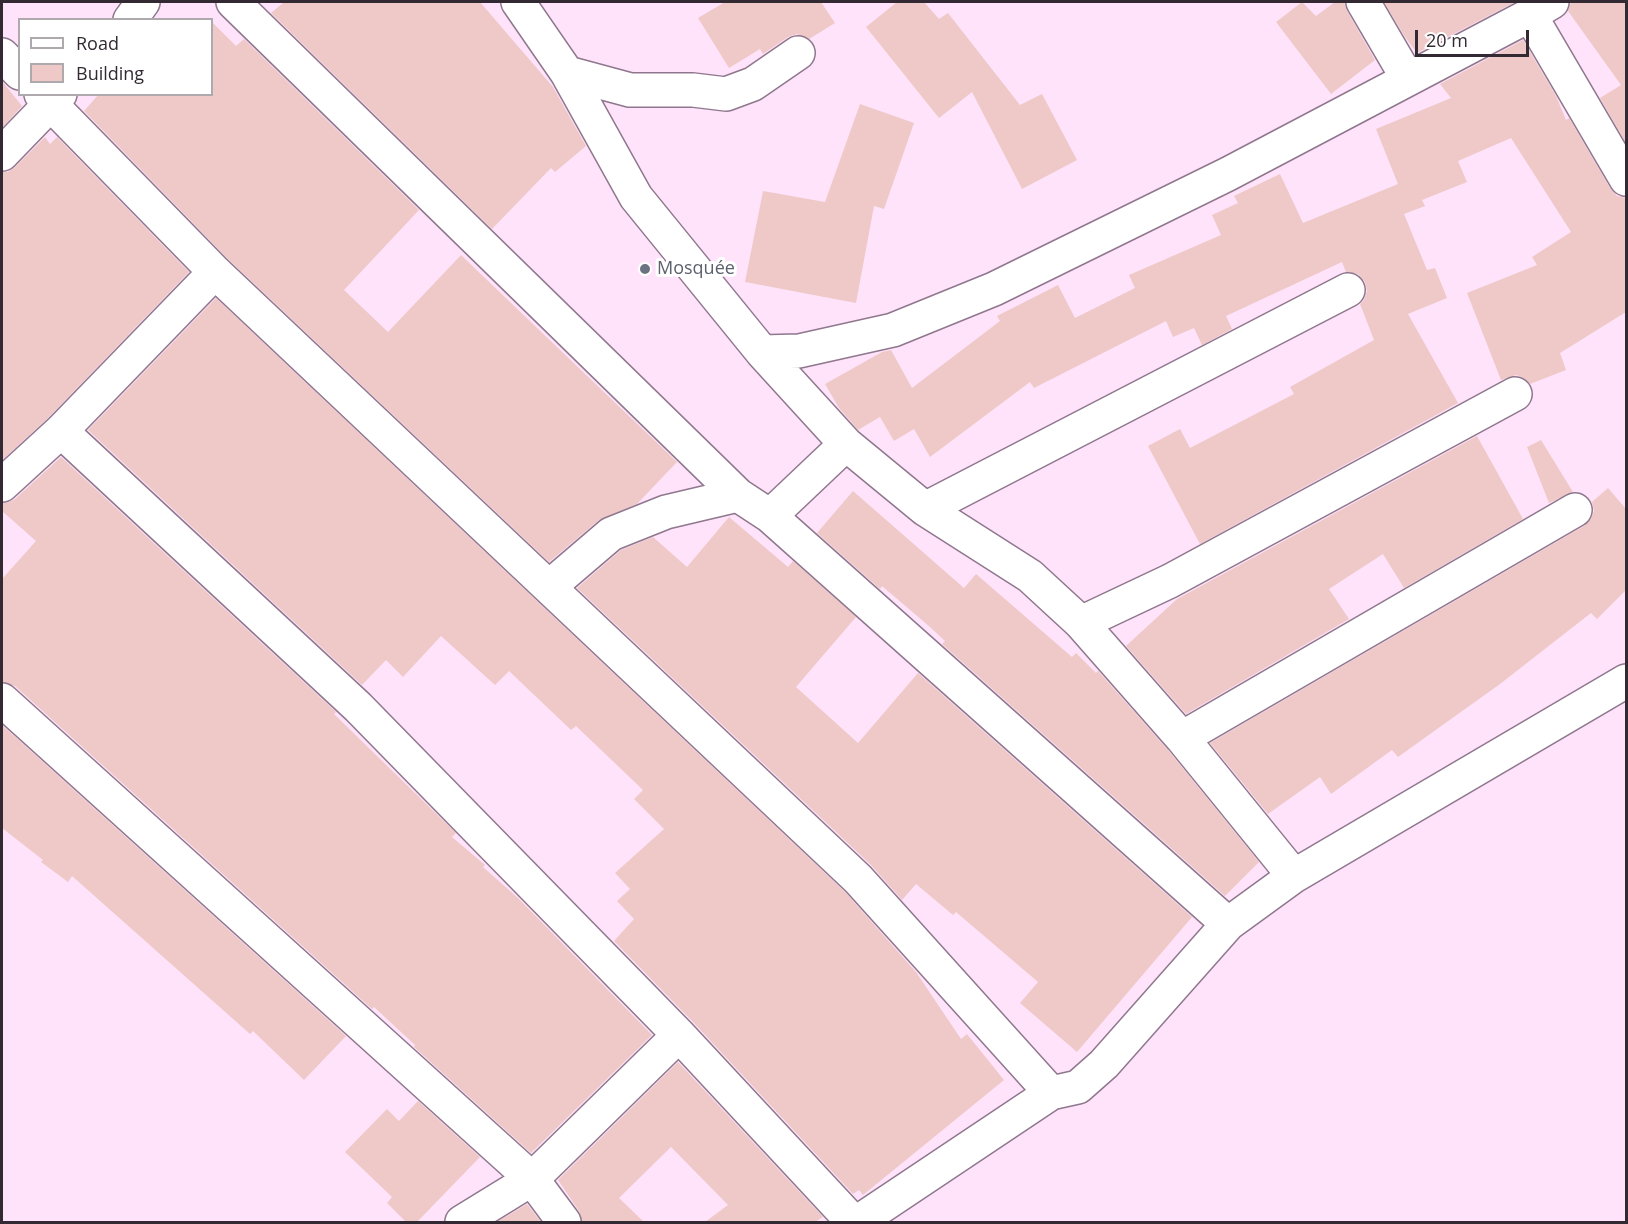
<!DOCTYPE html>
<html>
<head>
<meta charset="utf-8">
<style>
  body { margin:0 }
  #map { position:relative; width:1628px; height:1224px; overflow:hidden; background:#fee3fb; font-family:"Open Sans",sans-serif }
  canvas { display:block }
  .frame { position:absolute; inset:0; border:3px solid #332932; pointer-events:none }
  .legend { position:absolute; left:18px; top:18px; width:195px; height:78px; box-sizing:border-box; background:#fff; border:2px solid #ada9ad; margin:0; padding:8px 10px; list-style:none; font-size:18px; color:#332932 }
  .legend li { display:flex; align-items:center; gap:12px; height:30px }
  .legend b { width:30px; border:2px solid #ada9ad }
  .scale { position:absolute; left:1415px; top:30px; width:114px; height:27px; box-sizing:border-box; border:3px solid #332932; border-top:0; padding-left:8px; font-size:18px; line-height:21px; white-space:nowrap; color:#332932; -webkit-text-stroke:4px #fff; paint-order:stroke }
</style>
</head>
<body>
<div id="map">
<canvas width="1628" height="1224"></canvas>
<div class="frame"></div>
<ul class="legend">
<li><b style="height:8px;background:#fff"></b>Road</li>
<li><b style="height:16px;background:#efc9c8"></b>Building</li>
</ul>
<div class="scale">20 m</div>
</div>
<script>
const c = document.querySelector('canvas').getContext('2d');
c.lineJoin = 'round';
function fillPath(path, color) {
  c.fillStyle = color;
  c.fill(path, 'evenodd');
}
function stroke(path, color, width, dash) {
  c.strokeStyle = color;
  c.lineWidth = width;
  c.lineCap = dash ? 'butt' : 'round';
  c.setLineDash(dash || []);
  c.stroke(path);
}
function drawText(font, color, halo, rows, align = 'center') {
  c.font = font + ' "Open Sans",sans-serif';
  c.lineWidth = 6;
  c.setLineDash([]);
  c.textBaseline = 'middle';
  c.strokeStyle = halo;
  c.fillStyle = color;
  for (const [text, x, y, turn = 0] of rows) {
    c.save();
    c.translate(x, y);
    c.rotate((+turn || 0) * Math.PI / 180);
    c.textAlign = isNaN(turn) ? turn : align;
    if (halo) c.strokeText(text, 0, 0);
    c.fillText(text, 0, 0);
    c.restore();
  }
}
fillPath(new Path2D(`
  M 284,2 L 480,2 L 553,87 L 586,146 L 555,172 L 551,168 L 492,229 L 271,13 Z
  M 725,2 L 821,2 L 835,23 L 809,39 L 797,34 L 788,37 L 763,54 L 760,49 L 729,68 L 698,18 Z
  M 897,2 L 924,2 L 939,19 L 948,13 L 1020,105 L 1042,94 L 1077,160 L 1022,189 L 972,92 L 939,118 L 866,27 Z
  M 1302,2 L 1316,16 L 1335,2 L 1344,2 L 1347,11 L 1375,60 L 1331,94 L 1276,22 Z
  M 1384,2 L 1515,2 L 1417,53 L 1405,37 Z
  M 1571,2 L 1626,2 L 1626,143 L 1600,98 L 1621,85 L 1568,11 Z
  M 212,22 L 236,46 L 244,39 L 419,210 L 344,290 L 388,332 L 461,255 L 677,462 L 637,504 L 599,520 L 549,562 L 228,259 L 84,111 L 99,94 L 212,94 Z
  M 1523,40 L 1556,96 L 1566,120 L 1569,118 L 1610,188 L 1617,196 L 1626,198 L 1626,312 L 1560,353 L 1566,370 L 1530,384 L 1524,378 L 1516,375 L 1501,380 L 1467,293 L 1537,265 L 1532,257 L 1571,232 L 1511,138 L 1458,161 L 1467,182 L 1422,200 L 1425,206 L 1404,214 L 1427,270 L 1435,268 L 1447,298 L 1408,314 L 1458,403 L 1200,544 L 1148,446 L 1180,429 L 1190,448 L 1294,394 L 1290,387 L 1374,340 L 1360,304 L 1364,300 L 1367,291 L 1365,282 L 1358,274 L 1346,272 L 1342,262 L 1226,316 L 1232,329 L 1202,345 L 1194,328 L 1173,337 L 1166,321 L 1034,388 L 1030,382 L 930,457 L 914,429 L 894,441 L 880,417 L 858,430 L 839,408 L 825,384 L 882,352 L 891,350 L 912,388 L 1000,321 L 997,316 L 1058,285 L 1075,318 L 1135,288 L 1129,275 L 1221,235 L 1212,215 L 1238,203 L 1234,196 L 1280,174 L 1303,223 L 1398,184 L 1376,129 L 1451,98 L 1440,84 Z
  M 2,81 L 22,106 L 2,128 Z
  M 860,104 L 914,123 L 884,209 L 874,206 L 856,303 L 745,282 L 763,191 L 825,202 Z
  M 45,137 L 50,144 L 57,137 L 189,272 L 48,418 L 2,460 L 2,172 L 8,172 L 15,167 Z
  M 216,298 L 845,892 L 916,972 L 961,1039 L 967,1034 L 1004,1080 L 863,1195 L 859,1190 L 853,1194 L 693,1022 L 614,941 L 634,919 L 617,901 L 630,889 L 615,873 L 664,829 L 634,799 L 643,790 L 576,726 L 571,730 L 509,671 L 495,685 L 441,636 L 403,677 L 386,660 L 362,685 L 88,430 Z
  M 1477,436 L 1523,519 L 1404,588 L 1383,554 L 1329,589 L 1349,619 L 1186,714 L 1126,646 L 1177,599 Z
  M 1541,440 L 1573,492 L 1549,503 L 1527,447 Z
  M 61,457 L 336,712 L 334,714 L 456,833 L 452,837 L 485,865 L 483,867 L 518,898 L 652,1035 L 531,1153 L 414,1047 L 415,1045 L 374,1007 L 372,1009 L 15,686 L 2,682 L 2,579 L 36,541 L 2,511 L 2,503 L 7,503 L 15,499 Z
  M 1608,488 L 1626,509 L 1626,590 L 1597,619 L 1591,613 L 1500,684 L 1398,757 L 1392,750 L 1331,794 L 1320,777 L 1268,814 L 1210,743 L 1584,526 L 1591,519 L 1594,511 L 1592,502 Z
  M 853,491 L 964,588 L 976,574 L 1072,657 L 1076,653 L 1096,673 L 1098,671 L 1168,750 L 1259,862 L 1225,896 L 942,644 L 945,641 L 930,627 L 882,586 L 880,589 L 817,533 Z
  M 729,517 L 788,567 L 793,561 L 856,617 L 796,687 L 858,743 L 918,673 L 1192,917 L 1077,1052 L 1020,1003 L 1038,982 L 956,912 L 953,915 L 916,884 L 902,900 L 871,865 L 577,588 L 621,550 L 653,537 L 687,567 Z
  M 2,725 L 346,1036 L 304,1080 L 253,1031 L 250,1034 L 72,876 L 68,882 L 41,862 L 43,860 L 2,828 Z
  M 678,1062 L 823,1217 L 815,1222 L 705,1222 L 728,1205 L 671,1147 L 619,1198 L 644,1222 L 582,1222 L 579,1211 L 558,1180 Z
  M 418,1101 L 480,1157 L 417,1222 L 406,1222 L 387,1203 L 392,1197 L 345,1152 L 387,1109 L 399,1121 Z
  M 527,1204 L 541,1222 L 497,1222 Z`), '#efc9c8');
const minor = new Path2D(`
  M 233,2 L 738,495 L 770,516 L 1228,924
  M 518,2 L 567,73 L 630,90 L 693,90 L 726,94 L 753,84 L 798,53
  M 1363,2 L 1408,79
  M 1530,15 L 1626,179
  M 130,20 L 143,2
  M 2,55 L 20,73
  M 567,73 L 636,197 L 762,352 L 846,444 L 925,509 L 1030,576 L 1081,623 L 1170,581 L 1515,394
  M 41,94 L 215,272 L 858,879 L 1051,1093
  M 2,154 L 60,94
  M 762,352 L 799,351 L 893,330 L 994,289 L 1228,174 L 1530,15 L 1552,2
  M 61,431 L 358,707 L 679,1035 L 853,1222
  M 2,485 L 61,431 L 215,272
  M 925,509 L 1348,290
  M 770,516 L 846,444
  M 549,587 L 611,534 L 666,512 L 738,495
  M 1081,623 L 1182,738 L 1294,876
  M 2,700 L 532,1179 L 564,1222
  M 1182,738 L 1575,510
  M 462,1222 L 532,1179 L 679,1035
  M 858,1222 L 1051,1093 L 1078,1087 L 1104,1064 L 1228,924 L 1294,876 L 1626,681`);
stroke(minor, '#8f778d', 36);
stroke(minor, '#fff', 33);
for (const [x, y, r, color] of [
  [645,269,6,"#6b7280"]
]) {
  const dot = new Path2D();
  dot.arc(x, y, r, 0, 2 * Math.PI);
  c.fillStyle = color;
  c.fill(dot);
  stroke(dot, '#fff', 2);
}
drawText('18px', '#5b616d', '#fff', [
  ["Mosquée",657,269]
], 'left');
</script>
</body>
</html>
